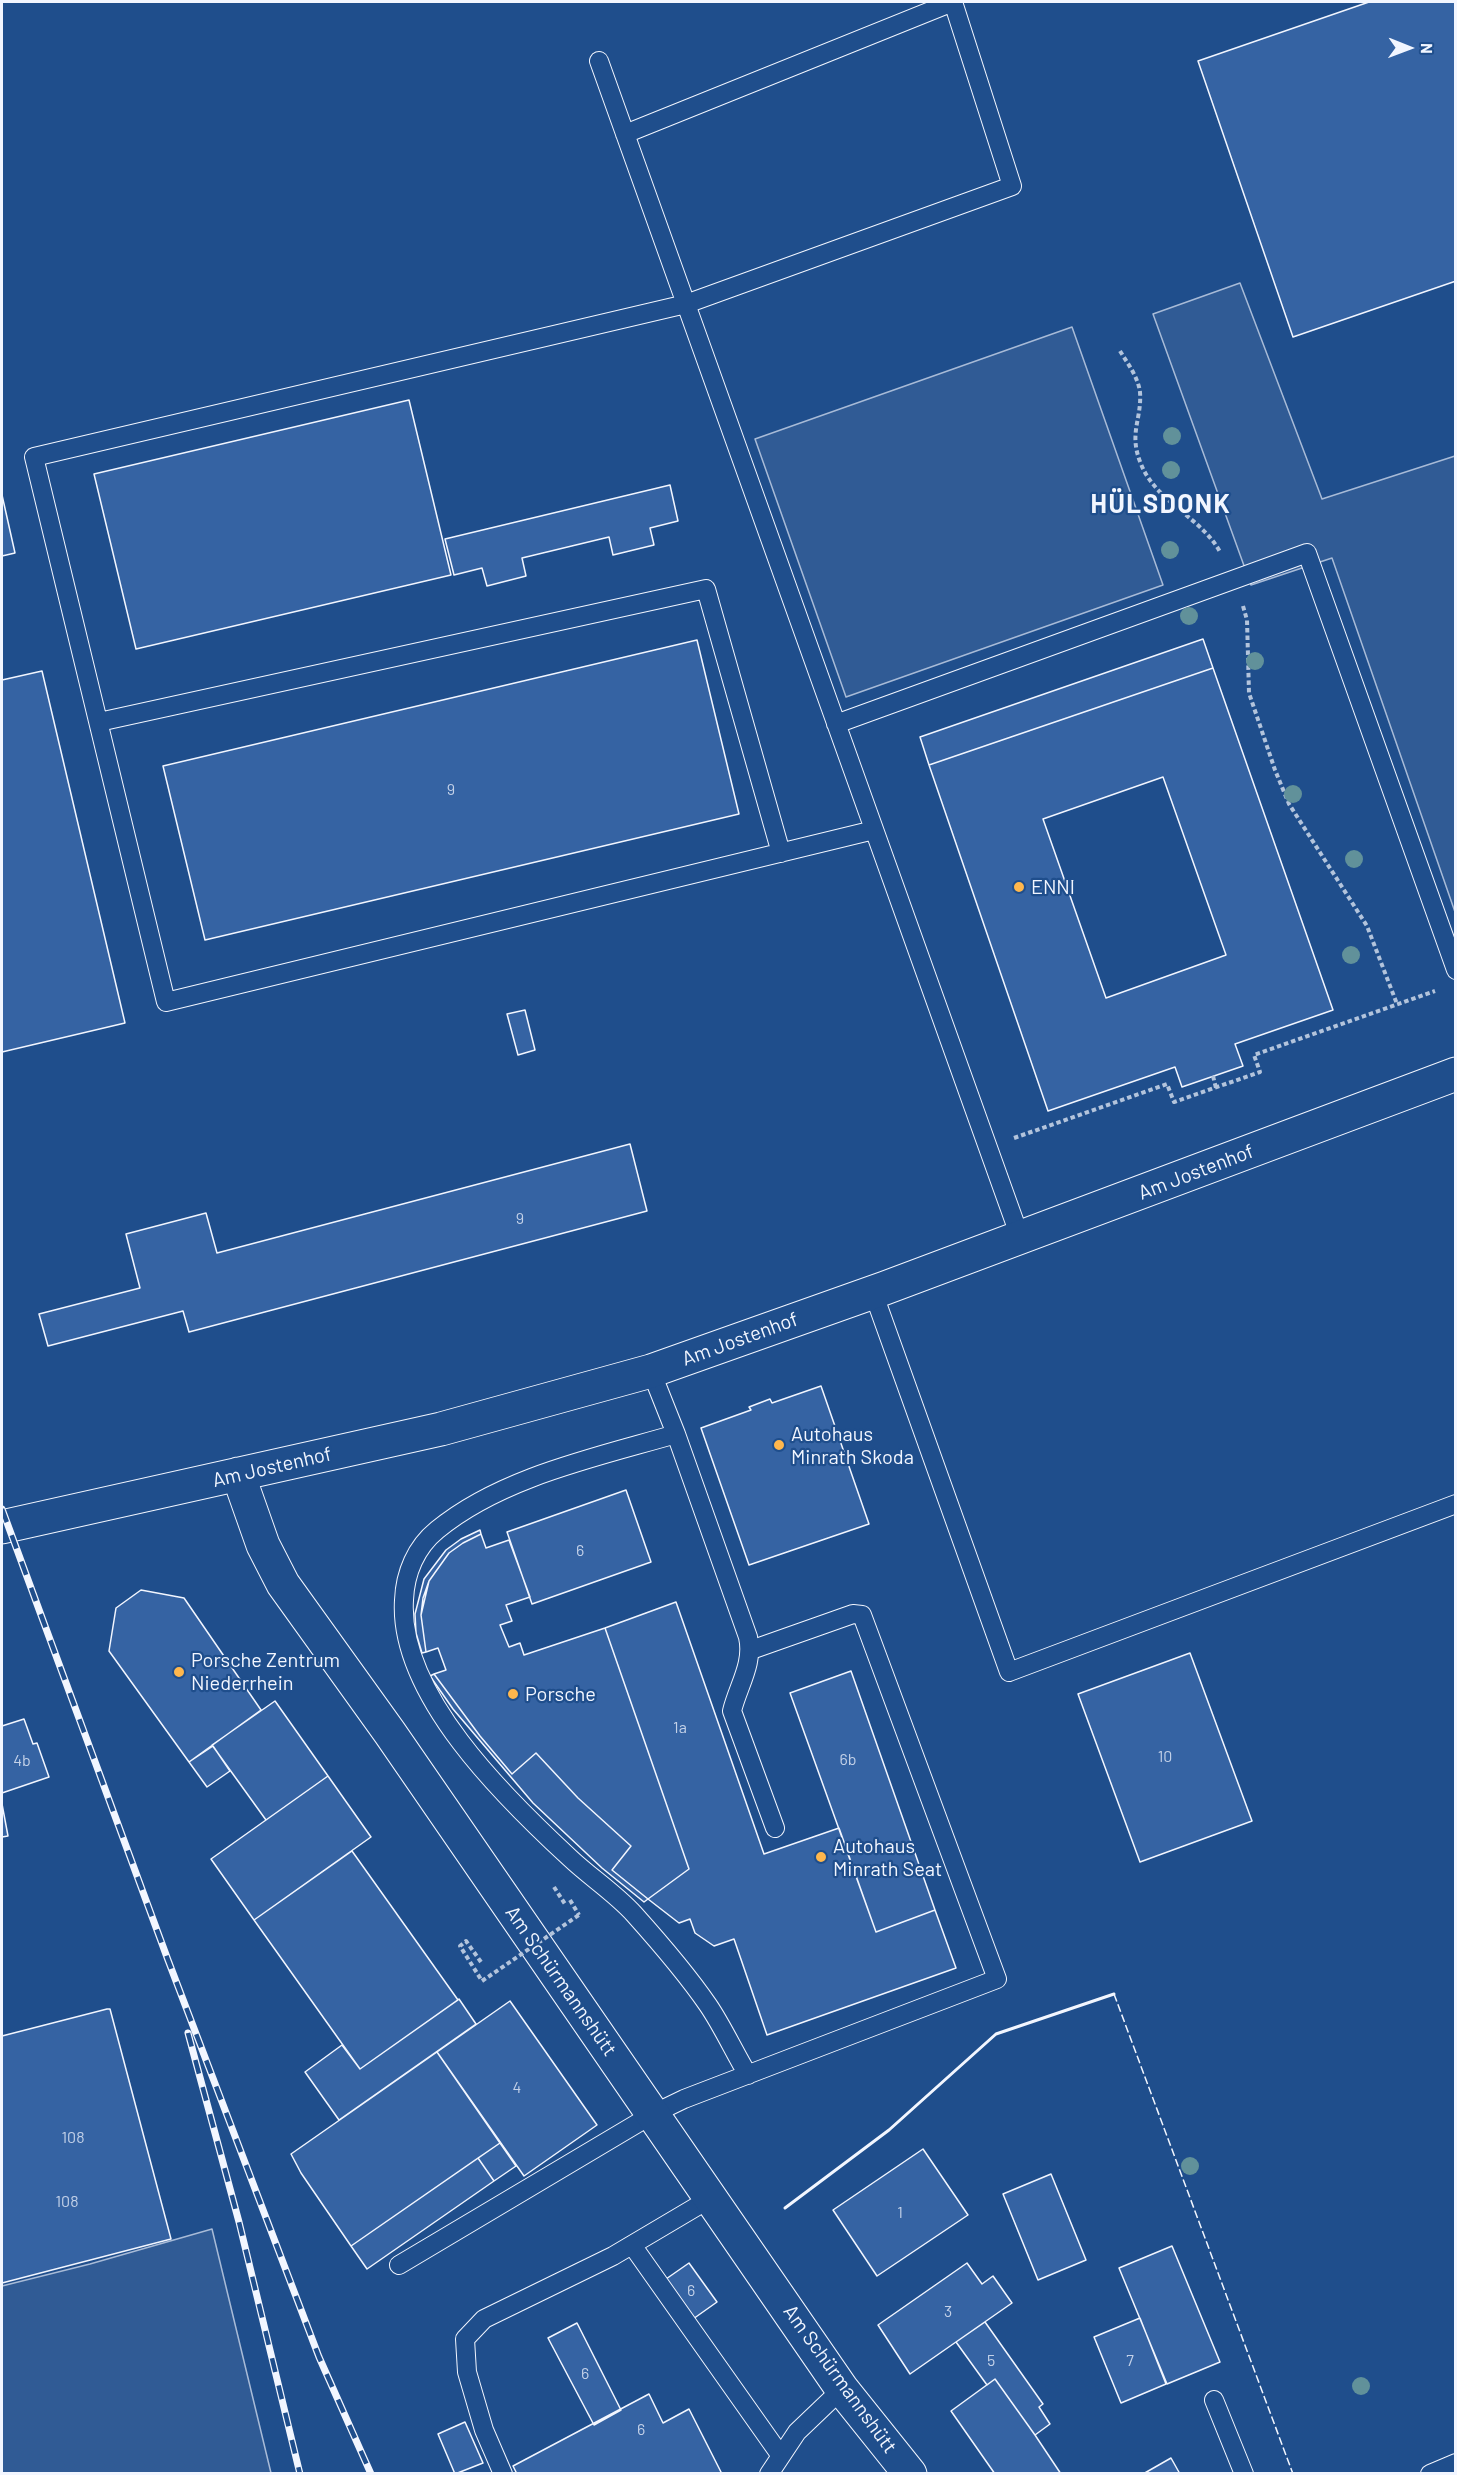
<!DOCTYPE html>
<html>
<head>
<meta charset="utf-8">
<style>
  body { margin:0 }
  #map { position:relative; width:1457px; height:2475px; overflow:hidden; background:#1f4e8c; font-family:Barlow,sans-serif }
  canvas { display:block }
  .frame { position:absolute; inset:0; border:3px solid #f2f6ff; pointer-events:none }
  .north { position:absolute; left:1379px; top:18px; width:60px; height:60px; -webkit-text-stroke:4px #1f4e8c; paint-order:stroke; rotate:91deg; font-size:16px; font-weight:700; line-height:24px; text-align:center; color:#f2f6ff }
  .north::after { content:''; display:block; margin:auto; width:21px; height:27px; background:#f2f6ff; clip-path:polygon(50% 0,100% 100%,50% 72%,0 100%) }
</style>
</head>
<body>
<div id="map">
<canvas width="1457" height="2475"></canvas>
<div class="frame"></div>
<div class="north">N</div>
</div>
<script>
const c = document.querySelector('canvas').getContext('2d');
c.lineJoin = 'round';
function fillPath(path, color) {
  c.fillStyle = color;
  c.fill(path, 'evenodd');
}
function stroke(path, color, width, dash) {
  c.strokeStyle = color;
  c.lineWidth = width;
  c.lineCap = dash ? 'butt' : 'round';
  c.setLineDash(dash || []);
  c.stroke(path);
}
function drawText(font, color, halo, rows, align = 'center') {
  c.font = font + ' Barlow,sans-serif';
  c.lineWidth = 4.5;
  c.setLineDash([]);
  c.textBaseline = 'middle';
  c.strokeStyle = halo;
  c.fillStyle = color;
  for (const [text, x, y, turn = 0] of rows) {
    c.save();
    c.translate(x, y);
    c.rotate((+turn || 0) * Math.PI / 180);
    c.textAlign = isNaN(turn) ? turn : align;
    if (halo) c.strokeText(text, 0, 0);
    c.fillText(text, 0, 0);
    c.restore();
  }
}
const parking = new Path2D(`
  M 1240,283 L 1322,499 L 1455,456 L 1455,912 L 1332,558 L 1251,585 L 1153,314 Z
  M 1072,327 L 1163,585 L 846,697 L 755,439 Z
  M 212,2229 L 271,2473 L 2,2473 L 2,2286 L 90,2264 Z`);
fillPath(parking, '#305b95');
stroke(parking, '#a8bbd7', 1.5);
const building = new Path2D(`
  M 1369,2 L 1456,2 L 1456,281 L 1293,337 L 1198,61 Z
  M 409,400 L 451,575 L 136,649 L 94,474 Z
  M 670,485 L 678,521 L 650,528 L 654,545 L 613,555 L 609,537 L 522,558 L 526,576 L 487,586 L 482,568 L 454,575 L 445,539 Z
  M 2,495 L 15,553 L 2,556 Z
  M 1203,639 L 1213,668 L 929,765 L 920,737 Z
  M 697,640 L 739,814 L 205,940 L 163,766 Z
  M 1213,668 L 1333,1010 L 1235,1044 L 1243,1066 L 1182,1087 L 1175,1067 L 1048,1111 L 929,765 ZM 1163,777 L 1226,955 L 1106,998 L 1043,819 Z
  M 42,671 L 125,1023 L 2,1052 L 2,680 Z
  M 525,1010 L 535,1050 L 518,1055 L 507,1014 Z
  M 630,1144 L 647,1211 L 189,1332 L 183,1311 L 48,1346 L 39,1314 L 140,1288 L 126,1234 L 206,1213 L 217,1253 Z
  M 821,1386 L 869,1524 L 749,1565 L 701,1428 L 751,1410 L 749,1407 L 770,1399 L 772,1403 Z
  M 626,1490 L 651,1562 L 532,1604 L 507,1532 Z
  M 480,1530 L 481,1534 L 463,1543 L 449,1553 L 429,1581 L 421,1615 L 426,1652 L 422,1653 L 416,1633 L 415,1614 L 424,1579 L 446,1550 L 461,1539 Z
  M 481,1534 L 486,1548 L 509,1540 L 530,1597 L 506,1605 L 512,1621 L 500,1625 L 509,1647 L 520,1643 L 524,1655 L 605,1628 L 689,1869 L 648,1899 L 612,1870 L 631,1846 L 578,1798 L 536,1753 L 512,1774 L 480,1736 L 434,1674 L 446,1670 L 438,1648 L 426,1652 L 421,1615 L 423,1598 L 429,1581 L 449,1553 L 463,1543 Z
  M 141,1590 L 184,1598 L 261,1710 L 189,1762 L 109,1651 L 116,1608 Z
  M 676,1602 L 764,1854 L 839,1828 L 876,1932 L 935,1910 L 956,1968 L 767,2035 L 734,1939 L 714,1946 L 695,1933 L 690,1919 L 679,1923 L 648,1899 L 689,1869 L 605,1628 Z
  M 1190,1653 L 1252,1821 L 1140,1862 L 1078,1694 Z
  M 851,1671 L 935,1910 L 876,1932 L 790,1693 Z
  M 434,1674 L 480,1736 L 512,1774 L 536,1753 L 578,1798 L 631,1846 L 612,1870 L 648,1899 L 644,1902 L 602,1868 L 533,1803 L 453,1709 L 430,1676 Z
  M 275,1701 L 328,1776 L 266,1820 L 212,1745 Z
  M 24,1719 L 33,1744 L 37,1743 L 49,1777 L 2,1793 L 2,1726 Z
  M 213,1746 L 230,1771 L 207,1787 L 189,1762 Z
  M 328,1776 L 371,1837 L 254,1920 L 211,1859 Z
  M 2,1804 L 8,1836 L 2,1837 Z
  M 352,1851 L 458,2000 L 360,2069 L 254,1920 Z
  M 459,1999 L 476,2024 L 339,2120 L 305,2072 L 342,2045 L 360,2069 Z
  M 510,2001 L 597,2125 L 524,2176 L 437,2052 Z
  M 107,2009 L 110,2009 L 171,2239 L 2,2283 L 2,2036 Z
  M 437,2052 L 500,2143 L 351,2246 L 301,2173 L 291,2154 Z
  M 500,2143 L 516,2166 L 494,2181 L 478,2158 Z
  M 923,2149 L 968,2215 L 877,2276 L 833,2210 Z
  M 478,2158 L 494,2181 L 367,2269 L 351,2246 Z
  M 1051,2174 L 1086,2260 L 1038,2280 L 1003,2194 Z
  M 1172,2246 L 1220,2362 L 1167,2384 L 1119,2268 Z
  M 689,2263 L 717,2302 L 693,2319 L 666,2279 Z
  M 967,2263 L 982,2284 L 993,2276 L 1012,2303 L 910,2374 L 878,2325 Z
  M 1140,2318 L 1166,2384 L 1121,2403 L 1094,2337 Z
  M 985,2322 L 1043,2404 L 1039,2407 L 1050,2424 L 1035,2435 L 995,2379 L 987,2385 L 956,2342 Z
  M 577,2323 L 621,2410 L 594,2425 L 548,2338 Z
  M 995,2379 L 1035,2435 L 1061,2474 L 995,2474 L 951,2411 Z
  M 649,2394 L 663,2423 L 689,2409 L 722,2474 L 517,2474 L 513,2466 Z
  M 465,2422 L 483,2463 L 455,2474 L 438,2434 Z
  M 1171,2458 L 1180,2474 L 1143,2474 Z`);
fillPath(building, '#3563a3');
stroke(building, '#f2f6ff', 1.5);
const service = new Path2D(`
  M 599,61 L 1020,1237
  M 625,134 L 953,2 L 1012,186 L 686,304 L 34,457 L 166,1002 L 874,830
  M 99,722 L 706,589 L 781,853
  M 836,724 L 1307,553 L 1456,970
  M 873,1292 L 1009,1672 L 1456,1504
  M 651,1371 L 676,1434 L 748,1637 C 754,1664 738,1686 732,1711 L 775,1828
  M 676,1434 C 597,1457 501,1477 437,1530 C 416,1547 405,1573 404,1600 C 398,1694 505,1798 570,1858 C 590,1877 615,1893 634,1914 C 660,1943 686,1973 708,2005 C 723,2027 734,2052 748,2075
  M 632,2245 L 781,2456
  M 399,2265 L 653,2114 L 684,2099 L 997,1979 L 862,1615 L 853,1614 L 751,1650
  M 1214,2400 L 1244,2474
  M 503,2474 L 484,2430 L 467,2372 L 465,2339 L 484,2319 L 613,2256 L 711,2198
  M 769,2474 L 797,2432 L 842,2389
  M 1430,2474 L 1456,2463`);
const minor = new Path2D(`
  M 238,1474 L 263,1545 L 283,1584 L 390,1733 L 842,2389 L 910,2474
  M 2,1527 L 441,1429 L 651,1371 L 885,1288 L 1456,1074`);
stroke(service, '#f2f6ff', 20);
stroke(minor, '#f2f6ff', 35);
stroke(new Path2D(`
  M 1120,351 C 1128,364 1138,377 1140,392 C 1142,420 1128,433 1141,464 C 1156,502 1202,518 1220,552
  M 1243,606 L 1247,620 L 1249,693 L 1275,770 L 1289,804 L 1367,926 L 1397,1004
  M 1213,1076 L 1216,1088
  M 1014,1138 L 1167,1084 L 1174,1102 L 1260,1072 L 1254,1055 L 1435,991
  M 554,1887 L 565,1904
  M 570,1900 L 579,1915
  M 481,1962 L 466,1941 L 460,1946 L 482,1981`), '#b3c4dc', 4, [4.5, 3]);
stroke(service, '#1f4e8c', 18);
stroke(minor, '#1f4e8c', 33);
const rail = new Path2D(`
  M 2,1509 L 168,1960 L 319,2357 L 371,2474
  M 188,2033 L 239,2222 L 300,2474`);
stroke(rail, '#f2f6ff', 7);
stroke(rail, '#1f4e8c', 4.5, [14]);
stroke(new Path2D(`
  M 482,1981 L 579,1915`), '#b3c4dc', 4, [4.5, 3]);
stroke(new Path2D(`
  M 1114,1994 L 1293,2474`), '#f2f6ff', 1.5, [8, 3]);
stroke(new Path2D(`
  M 785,2208 L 889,2130 L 996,2034 L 1114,1994`), '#f2f6ff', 3);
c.fillStyle = '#61919a';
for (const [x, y] of [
  [1172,436],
  [1171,470],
  [1170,550],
  [1189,616],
  [1255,661],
  [1293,794],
  [1354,859],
  [1351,955],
  [1190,2166],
  [1361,2386]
]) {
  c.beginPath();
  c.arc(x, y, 9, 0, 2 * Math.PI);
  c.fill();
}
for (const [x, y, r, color] of [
  [1019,887,6,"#ffb74d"],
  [779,1445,6,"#ffb74d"],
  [179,1672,6,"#ffb74d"],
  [513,1694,6,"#ffb74d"],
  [821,1857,6,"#ffb74d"]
]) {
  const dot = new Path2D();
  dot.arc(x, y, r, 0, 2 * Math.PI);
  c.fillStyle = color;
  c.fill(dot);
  stroke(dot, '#1f4e8c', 2);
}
drawText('16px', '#c3d1e8', null, [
  ["9",451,790],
  ["9",520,1219],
  ["6",580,1551],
  ["1a",680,1728],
  ["10",1165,1757],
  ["6b",848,1760],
  ["4b",22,1761],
  ["4",517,2088],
  ["108",73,2138],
  ["108",67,2202],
  ["1",900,2213],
  ["6",691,2291],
  ["3",948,2312],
  ["5",991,2361],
  ["7",1130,2361],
  ["6",585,2374],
  ["6",641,2430]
]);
drawText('20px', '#f2f6ff', '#1f4e8c', [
  ["ENNI",1031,887],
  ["Autohaus",791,1434],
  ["Minrath Skoda",791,1457],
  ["Porsche Zentrum",191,1660],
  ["Niederrhein",191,1683],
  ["Porsche",525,1694],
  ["Autohaus",833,1846],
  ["Minrath Seat",833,1869]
], 'left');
drawText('20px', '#f2f6ff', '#1f4e8c', [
  ["Am Jostenhof",1196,1172,-21],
  ["Am Jostenhof",740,1339,-20],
  ["Am Jostenhof",272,1467,-13],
  ["Am Schürmannshütt",561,1981,55],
  ["Am Schürmannshütt",840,2379,54]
]);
c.letterSpacing = '1.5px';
drawText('bold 26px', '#f2f6ff', '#1f4e8c', [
  ["HÜLSDONK",1161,504]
]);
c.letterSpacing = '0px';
</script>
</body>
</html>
